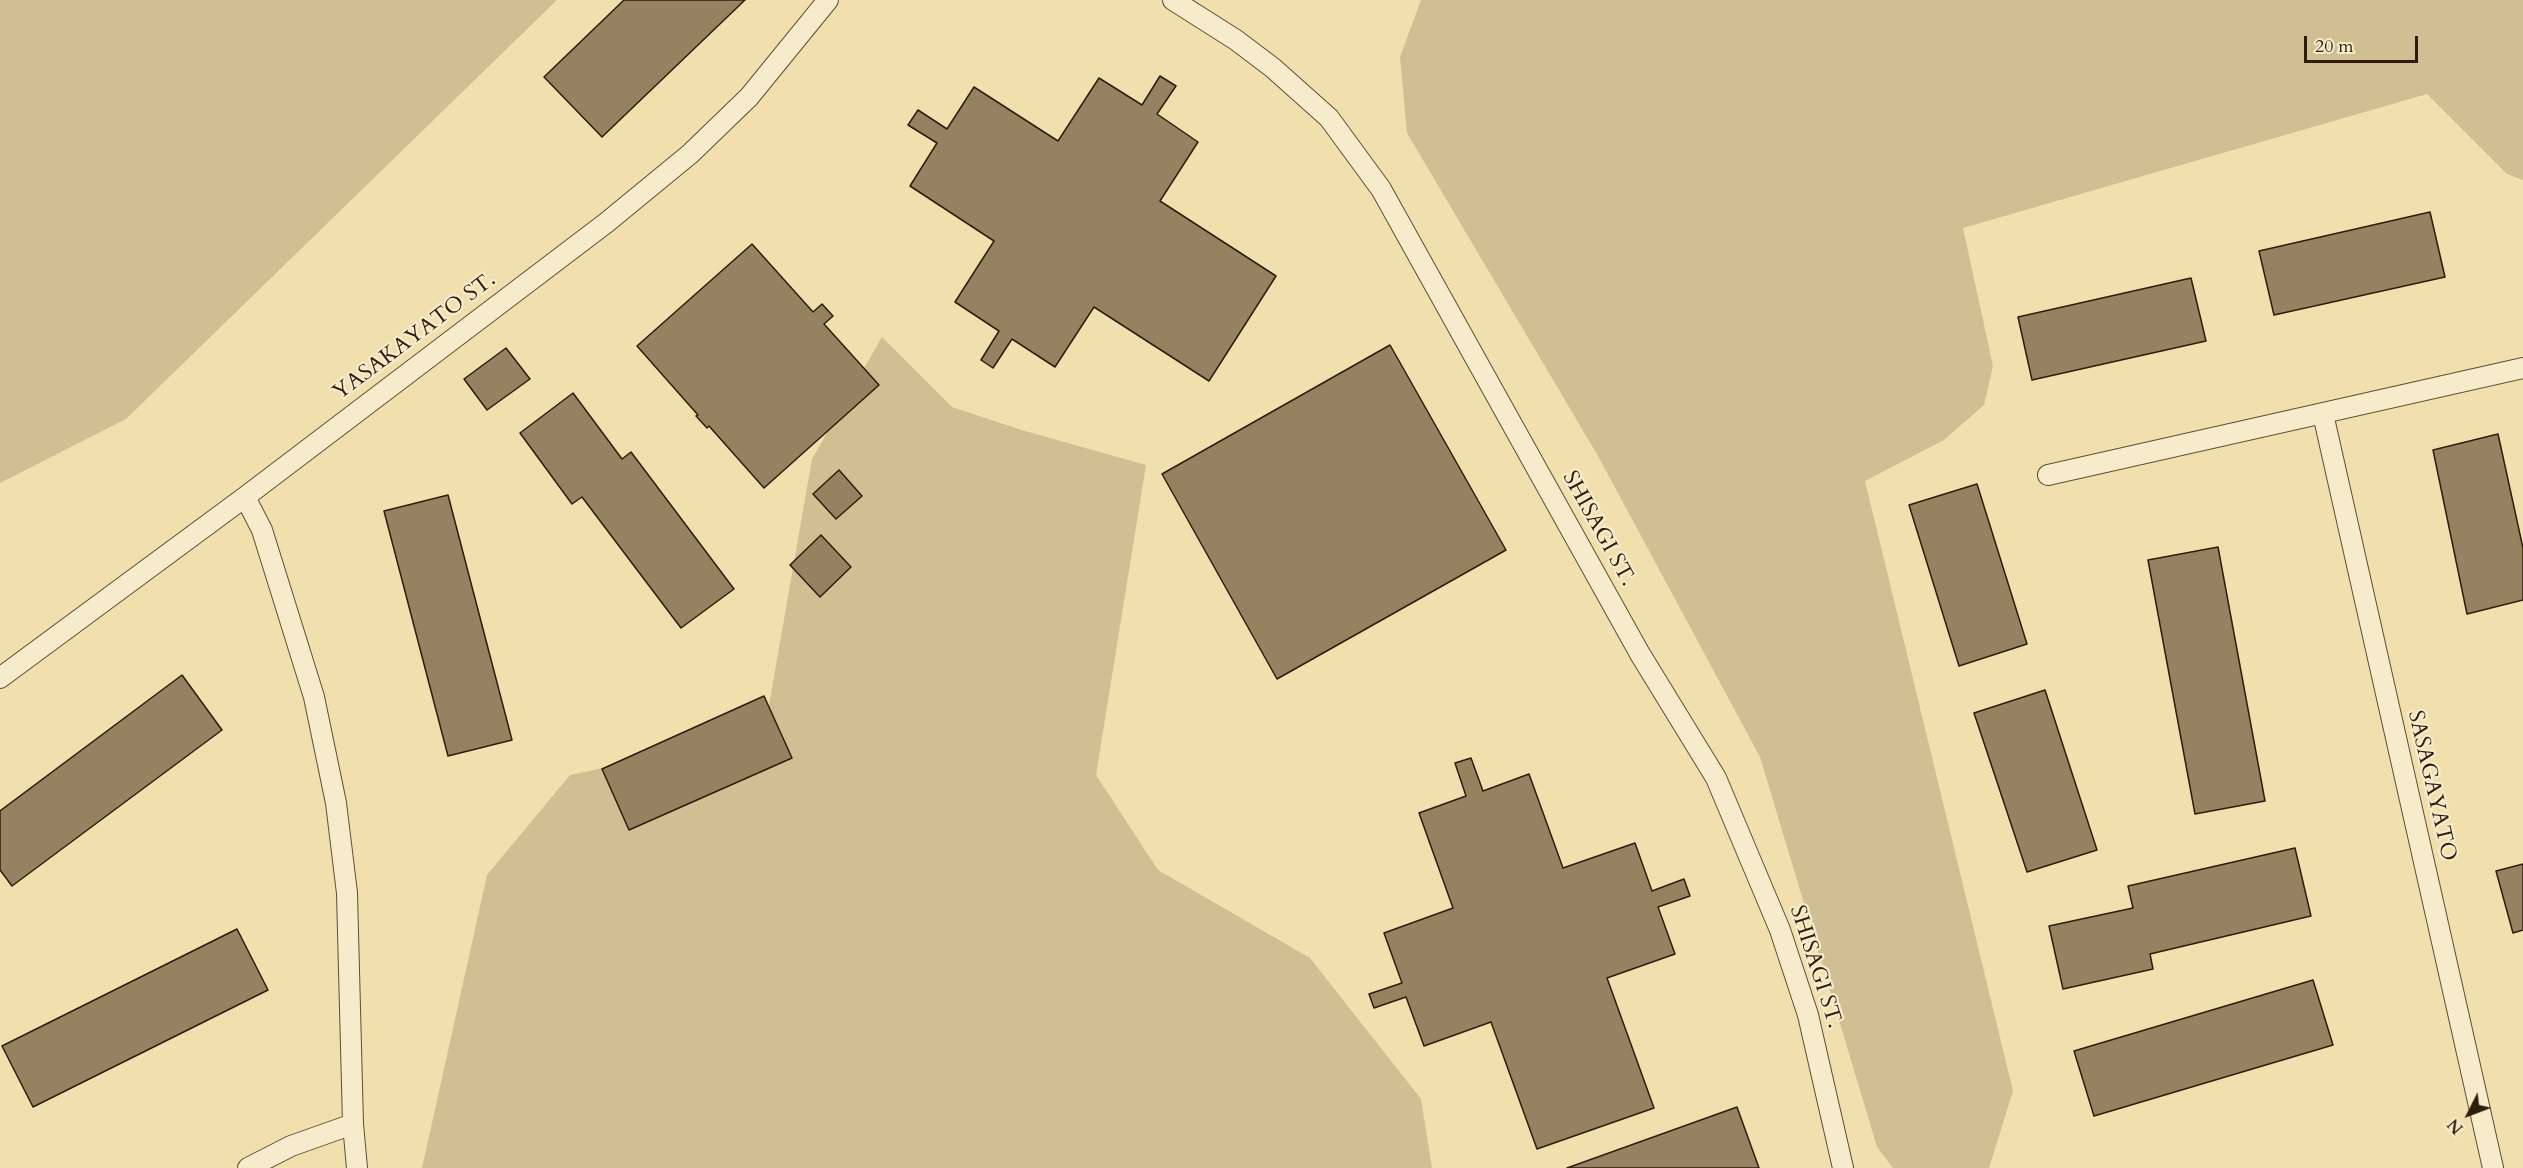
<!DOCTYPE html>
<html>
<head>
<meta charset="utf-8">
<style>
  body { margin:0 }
  #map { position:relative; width:2523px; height:1168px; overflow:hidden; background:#f1e0ad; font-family:Cardo,serif }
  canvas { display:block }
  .north { position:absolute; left:2439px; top:1084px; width:60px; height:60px; -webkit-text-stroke:4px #f6ebca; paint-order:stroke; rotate:228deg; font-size:16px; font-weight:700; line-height:24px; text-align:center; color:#2f1c0d }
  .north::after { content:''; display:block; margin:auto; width:21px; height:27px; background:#2f1c0d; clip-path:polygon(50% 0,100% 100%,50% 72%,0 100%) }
  .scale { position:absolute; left:2304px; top:36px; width:114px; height:27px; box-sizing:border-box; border:3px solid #2f1c0d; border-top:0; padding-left:8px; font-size:18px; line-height:21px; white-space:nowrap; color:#2f1c0d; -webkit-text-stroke:4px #f6ebca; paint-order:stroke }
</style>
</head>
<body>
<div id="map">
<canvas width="2523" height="1168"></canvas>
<div class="north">N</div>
<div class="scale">20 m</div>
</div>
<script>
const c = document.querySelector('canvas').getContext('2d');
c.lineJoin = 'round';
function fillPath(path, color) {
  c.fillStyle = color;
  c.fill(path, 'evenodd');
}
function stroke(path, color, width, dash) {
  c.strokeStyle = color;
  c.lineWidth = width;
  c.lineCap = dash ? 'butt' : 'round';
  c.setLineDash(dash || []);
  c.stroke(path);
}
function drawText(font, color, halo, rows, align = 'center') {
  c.font = font + ' Cardo,serif';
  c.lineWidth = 4.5;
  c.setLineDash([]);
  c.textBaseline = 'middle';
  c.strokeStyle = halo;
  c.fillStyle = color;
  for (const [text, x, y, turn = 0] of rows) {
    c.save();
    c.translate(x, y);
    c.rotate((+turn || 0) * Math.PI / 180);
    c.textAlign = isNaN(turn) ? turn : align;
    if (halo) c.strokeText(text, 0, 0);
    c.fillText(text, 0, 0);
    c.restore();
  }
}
fillPath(new Path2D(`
  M 0,0 L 557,0 L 126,419 L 0,483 Z
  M 1421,0 L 2523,0 L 2523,180 L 2507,174 L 2427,94 L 1963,228 L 1993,366 L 1984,405 L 1944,440 L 1865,481 L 2013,1091 L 1989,1168 L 1893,1168 L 1877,1147 L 1760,757 L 1598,456 L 1407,133 L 1400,57 Z
  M 882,337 L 952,407 L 1025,431 L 1146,465 L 1096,775 L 1158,870 L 1310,958 L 1421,1099 L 1432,1168 L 422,1168 L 487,875 L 570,775 L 764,734 L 812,459 Z`), '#d0bf92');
const building = new Path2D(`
  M 624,0 L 745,0 L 602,137 L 544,77 Z
  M 1160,76 L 1176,86 L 1157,114 L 1198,142 L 1160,201 L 1276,276 L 1209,381 L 1094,307 L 1055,367 L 1012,339 L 993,368 L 981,360 L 999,331 L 955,302 L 994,241 L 910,186 L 937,143 L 908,125 L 918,110 L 947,129 L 974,87 L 1058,141 L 1099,78 L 1142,105 Z
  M 2430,212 L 2445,277 L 2274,315 L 2259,251 Z
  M 752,244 L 813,312 L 822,304 L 833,316 L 824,324 L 879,385 L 764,488 L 709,426 L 707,428 L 696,416 L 698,415 L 637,346 Z
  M 2191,278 L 2206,341 L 2032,380 L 2018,317 Z
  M 1390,345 L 1506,550 L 1277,679 L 1162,474 Z
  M 506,348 L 530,379 L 487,410 L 464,379 Z
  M 573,393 L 622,459 L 631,452 L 734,589 L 681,628 L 582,497 L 572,504 L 520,433 Z
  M 2498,434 L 2523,548 L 2523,600 L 2467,614 L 2433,450 Z
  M 839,470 L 862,496 L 836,519 L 813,494 Z
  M 1977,484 L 2027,644 L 1959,666 L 1909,505 Z
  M 448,495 L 512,740 L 448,756 L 384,511 Z
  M 821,535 L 851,567 L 820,597 L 790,565 Z
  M 2218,547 L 2265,801 L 2195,814 L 2148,560 Z
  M 182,675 L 222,730 L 12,886 L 0,870 L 0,811 Z
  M 2045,690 L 2097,850 L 2027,872 L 1974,713 Z
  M 764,696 L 792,758 L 629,830 L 602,769 Z
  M 1471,758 L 1483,791 L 1529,774 L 1563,868 L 1635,843 L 1652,891 L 1684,879 L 1690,896 L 1658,907 L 1675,954 L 1607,978 L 1654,1108 L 1537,1149 L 1491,1022 L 1424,1046 L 1406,997 L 1374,1008 L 1369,994 L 1402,983 L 1384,933 L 1453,908 L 1419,813 L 1466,796 L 1455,763 Z
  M 2295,848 L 2311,916 L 2150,954 L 2153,969 L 2063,989 L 2049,926 L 2133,908 L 2128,886 Z
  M 2523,864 L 2523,930 L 2513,933 L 2496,871 Z
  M 237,929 L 268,990 L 33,1107 L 2,1046 Z
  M 2313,980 L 2333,1045 L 2094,1116 L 2074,1051 Z
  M 1737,1107 L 1759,1168 L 1567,1168 Z`);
fillPath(building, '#948260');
stroke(building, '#2f1c0d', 1.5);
const lane = new Path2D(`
  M 1173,0 L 1236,40 L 1273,68 L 1329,118 L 1381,189 L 1640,654 L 1716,778 L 1780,930 L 1808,1015 L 1843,1168
  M 2323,414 L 2493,1168
  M 2048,475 L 2523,368
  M 245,497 L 262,530 L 314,697 L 336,803 L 347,893 L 353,1124 L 357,1168
  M 0,678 L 245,497 L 606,223 L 690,154 L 749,97 L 828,0
  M 248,1168 L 291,1146 L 353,1124`);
stroke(lane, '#604d35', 22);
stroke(lane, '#f6ebca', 20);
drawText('22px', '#2f1c0d', '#f6ebca', [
  ["YASAKAYATO ST.",415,337,-37],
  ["SHISAGI ST.",1598,529,61],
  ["SASAGAYATO",2431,786,77],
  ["SHISAGI ST.",1815,967,72]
]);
</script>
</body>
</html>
